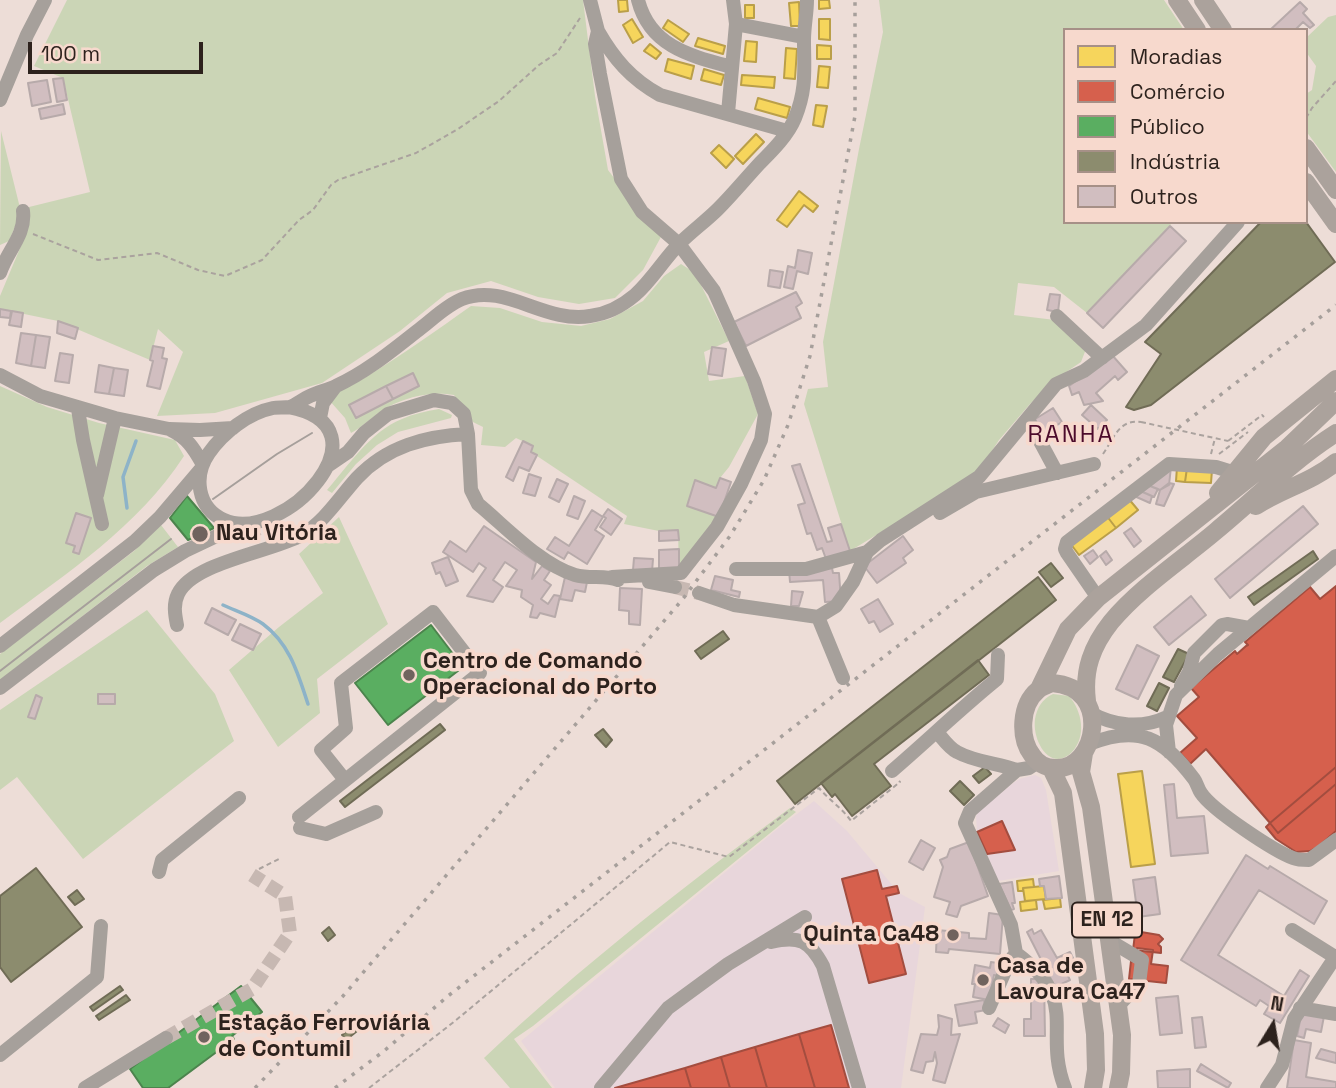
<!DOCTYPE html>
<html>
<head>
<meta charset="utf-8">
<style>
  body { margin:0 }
  #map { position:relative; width:1336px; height:1088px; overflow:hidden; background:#edddd7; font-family:"Space Grotesk",sans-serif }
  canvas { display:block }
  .legend { position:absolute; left:1063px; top:28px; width:245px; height:196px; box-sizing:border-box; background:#f7d9cd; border:2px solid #a69087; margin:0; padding:9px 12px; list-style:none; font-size:21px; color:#2d221d }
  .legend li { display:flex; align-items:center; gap:14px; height:35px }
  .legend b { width:35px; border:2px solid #a69087 }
  .north { position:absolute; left:1238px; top:990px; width:70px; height:70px; -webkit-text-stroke:5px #f7d9cd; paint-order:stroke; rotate:11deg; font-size:19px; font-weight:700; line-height:28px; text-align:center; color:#2d221d }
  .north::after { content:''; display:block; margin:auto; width:24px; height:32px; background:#2d221d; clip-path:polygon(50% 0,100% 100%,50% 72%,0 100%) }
  .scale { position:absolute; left:28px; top:42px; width:175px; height:32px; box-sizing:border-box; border:4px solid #2d221d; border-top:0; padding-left:9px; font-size:21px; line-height:24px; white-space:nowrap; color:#2d221d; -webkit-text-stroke:5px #f7d9cd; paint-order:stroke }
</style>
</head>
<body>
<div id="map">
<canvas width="1336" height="1088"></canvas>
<ul class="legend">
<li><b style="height:19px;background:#f6d55c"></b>Moradias</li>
<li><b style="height:19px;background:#d6604d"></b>Comércio</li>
<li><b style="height:19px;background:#5aae61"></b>Público</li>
<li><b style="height:19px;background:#8c8c6e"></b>Indústria</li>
<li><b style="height:19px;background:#d1bec0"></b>Outros</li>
</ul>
<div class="north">N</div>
<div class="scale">100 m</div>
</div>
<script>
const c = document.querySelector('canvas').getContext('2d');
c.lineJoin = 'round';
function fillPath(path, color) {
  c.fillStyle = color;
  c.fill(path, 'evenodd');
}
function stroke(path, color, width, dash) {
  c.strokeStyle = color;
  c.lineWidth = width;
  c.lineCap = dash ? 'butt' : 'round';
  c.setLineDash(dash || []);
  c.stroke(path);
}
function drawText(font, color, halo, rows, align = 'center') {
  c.font = font + ' "Space Grotesk",sans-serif';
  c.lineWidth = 7;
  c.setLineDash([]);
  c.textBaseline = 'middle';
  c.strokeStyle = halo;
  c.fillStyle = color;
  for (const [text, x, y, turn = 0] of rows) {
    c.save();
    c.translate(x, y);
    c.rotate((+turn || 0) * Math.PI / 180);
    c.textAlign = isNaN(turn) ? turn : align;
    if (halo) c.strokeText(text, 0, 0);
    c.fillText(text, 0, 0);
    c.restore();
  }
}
fillPath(new Path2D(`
  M 1035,775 L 1041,778 L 1046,790 L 1059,871 L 998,881 L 977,832 L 976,816 L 979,811 L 1012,784 L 1019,779 Z
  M 814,801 L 847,831 L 899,893 L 925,907 L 901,1088 L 555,1088 L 521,1041 L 781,826 Z`), '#e8d6db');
fillPath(new Path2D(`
  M 67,0 L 583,0 L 595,96 L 608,170 L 647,221 L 662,235 L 643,270 L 615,298 L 579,304 L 538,297 L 491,281 L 447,293 L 400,331 L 322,383 L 215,413 L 157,416 L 183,352 L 158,329 L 150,360 L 58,321 L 0,309 L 0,296 L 28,229 L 29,207 L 90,192 L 63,78 L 34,66 Z
  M 879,0 L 1164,0 L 1184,30 L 1065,30 L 1065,222 L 1173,222 L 1087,313 L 1054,287 L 1018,283 L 1014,315 L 1055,320 L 1086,349 L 1081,362 L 1056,379 L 1030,404 L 999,440 L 982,466 L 960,484 L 850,551 L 804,404 L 808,389 L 828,387 L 823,342 L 859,149 L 883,32 Z
  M 1336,15 L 1336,172 L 1306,131 L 1306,94 L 1312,90 L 1316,66 L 1306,52 L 1306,38 L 1328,17 Z
  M 1,131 L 21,212 L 9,241 L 0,245 Z
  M 681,264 L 695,273 L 729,341 L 704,352 L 709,381 L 745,376 L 758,414 L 729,467 L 720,478 L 716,488 L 696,481 L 687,506 L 719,517 L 679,571 L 678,530 L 659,531 L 624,524 L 627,516 L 531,452 L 533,446 L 516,438 L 505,447 L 481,445 L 483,427 L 473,422 L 454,395 C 433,391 408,396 388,407 C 375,414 364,426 351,433 L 345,418 L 329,400 C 339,389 354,385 366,377 C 402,355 437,330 471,306 L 500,308 L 542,322 L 581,326 L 610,319 L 643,301 L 664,276 Z
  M 0,386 L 47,407 L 99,423 L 175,440 L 184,456 C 138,527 67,573 0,623 Z
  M 439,409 L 452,415 L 451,418 L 398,432 L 377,445 L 356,464 L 332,493 L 327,490 C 348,466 371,431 402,419 C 413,414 426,411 439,409 Z
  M 339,517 L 388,624 L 317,679 L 320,713 L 278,747 L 229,670 L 279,627 L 323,593 L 299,554 Z
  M 161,525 L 178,547 L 147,566 L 0,680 L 0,654 L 134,551 Z
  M 147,610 L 215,694 L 234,741 L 83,859 L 17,777 L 0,790 L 0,710 Z
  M 1053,694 L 1069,696 C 1082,711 1087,736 1072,752 C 1051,773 1032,742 1035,719 C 1037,708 1042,699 1053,694 Z
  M 790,808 L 796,812 L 533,1026 L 514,1039 L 552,1088 L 510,1088 L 484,1058 C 579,968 684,886 790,808 Z`), '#cbd5b6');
const homes = new Path2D(`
  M 618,0 L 627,0 L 628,11 L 619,12 Z
  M 819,0 L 829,0 L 830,8 L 819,9 Z
  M 799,2 L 800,26 L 791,26 L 789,3 Z
  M 745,5 L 754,5 L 754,18 L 745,18 Z
  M 632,19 L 643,37 L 633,43 L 623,25 Z
  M 819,19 L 830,19 L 830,40 L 819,39 Z
  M 668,20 L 689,34 L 683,42 L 663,28 Z
  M 698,38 L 725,46 L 723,54 L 695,46 Z
  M 746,41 L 757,42 L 756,62 L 744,61 Z
  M 650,44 L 661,53 L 656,59 L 644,51 Z
  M 817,45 L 831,46 L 831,59 L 817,59 Z
  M 786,48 L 797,49 L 795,79 L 784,78 Z
  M 668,59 L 694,66 L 691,79 L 665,71 Z
  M 819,66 L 830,67 L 828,88 L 817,87 Z
  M 704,69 L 724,75 L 721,85 L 701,80 Z
  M 742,75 L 775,77 L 774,88 L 741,85 Z
  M 758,98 L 790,107 L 787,118 L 755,109 Z
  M 816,105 L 827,106 L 823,127 L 813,125 Z
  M 756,134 L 764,142 L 743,164 L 735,156 Z
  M 719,145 L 734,159 L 726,168 L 711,153 Z
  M 799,191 L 818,206 L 813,212 L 804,205 L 787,227 L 777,220 Z
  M 1177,467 L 1187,468 L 1185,482 L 1176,481 Z
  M 1187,468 L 1212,470 L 1211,483 L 1185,482 Z
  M 1128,498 L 1138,510 L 1116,528 L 1106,515 Z
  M 1106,515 L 1116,528 L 1079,555 L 1070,543 Z
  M 1142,771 L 1155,864 L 1131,867 L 1118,774 Z
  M 1033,879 L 1034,887 L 1023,888 L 1023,891 L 1018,891 L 1017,881 Z
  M 1044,886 L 1046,899 L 1025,901 L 1023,888 Z
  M 1060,898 L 1061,907 L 1045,909 L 1043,900 Z
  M 1036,900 L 1037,909 L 1021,911 L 1020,902 Z`);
fillPath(homes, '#f6d55c');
stroke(homes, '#ba9f49', 2);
const shops = new Path2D(`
  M 1336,586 L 1336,767 L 1270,823 L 1206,749 L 1190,764 L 1180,753 L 1197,738 L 1177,716 L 1199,697 L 1191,688 L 1235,651 L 1237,654 L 1246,646 L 1248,645 L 1245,642 L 1310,587 L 1320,599 Z
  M 1336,767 L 1336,784 L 1278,833 L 1270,823 Z
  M 1336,784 L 1336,831 L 1319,846 L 1310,851 L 1296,852 L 1276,839 L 1266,827 L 1270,823 L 1278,833 Z
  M 1002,821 L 1015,850 L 987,854 L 977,832 Z
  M 877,870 L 882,889 L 897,886 L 899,893 L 886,896 L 906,974 L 869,983 L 842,879 Z
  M 1141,932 L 1159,935 L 1163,939 L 1158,944 L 1161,947 L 1161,953 L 1133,950 L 1135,934 L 1141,935 Z
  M 1137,948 L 1153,950 L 1151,964 L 1168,966 L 1166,983 L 1129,979 L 1131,961 L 1135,962 Z
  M 831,1025 L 849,1088 L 815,1088 L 799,1034 Z
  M 799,1034 L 815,1088 L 767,1088 L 755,1047 Z
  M 755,1047 L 767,1088 L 730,1088 L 721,1057 Z
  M 721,1057 L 730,1088 L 691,1088 L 685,1068 Z
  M 685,1068 L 691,1088 L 615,1088 Z`);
fillPath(shops, '#d6604d');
stroke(shops, '#a34d3f', 2);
const public = new Path2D(`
  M 187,496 L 214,528 L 188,540 L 170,518 Z
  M 431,625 L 463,667 L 388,725 L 355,683 Z
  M 241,986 L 262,1012 L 232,1036 L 234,1039 L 168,1088 L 143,1088 L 130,1069 Z`);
fillPath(public, '#5aae61');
stroke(public, '#4c844d', 2);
const industry = new Path2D(`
  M 1261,222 L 1306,222 L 1335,262 L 1151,405 L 1134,410 L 1126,407 L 1161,354 L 1145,342 Z
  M 1313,551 L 1318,559 L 1254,605 L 1248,597 Z
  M 1051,563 L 1063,578 L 1051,587 L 1039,572 Z
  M 1038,577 L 1056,600 L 795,804 L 777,781 Z
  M 723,631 L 729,639 L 701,659 L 695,651 Z
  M 1178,649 L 1189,654 L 1174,682 L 1163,677 Z
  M 978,660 L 989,675 L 874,764 L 891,786 L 852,816 L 835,794 L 832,797 L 821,783 Z
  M 1159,683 L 1169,688 L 1157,711 L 1147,706 Z
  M 440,724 L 445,730 L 345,807 L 340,801 Z
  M 603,729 L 612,740 L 606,747 L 595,735 Z
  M 985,767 L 991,774 L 979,783 L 973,776 Z
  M 960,781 L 974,795 L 964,805 L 950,791 Z
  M 36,868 L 82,927 L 11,982 L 0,967 L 0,896 Z
  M 77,890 L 84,899 L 75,905 L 68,897 Z
  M 329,927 L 335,935 L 328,941 L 322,933 Z
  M 120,986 L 123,990 L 93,1011 L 90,1007 Z
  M 126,995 L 130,1000 L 99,1020 L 96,1016 Z
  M 363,1018 L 367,1023 L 346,1040 L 342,1035 Z`);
fillPath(industry, '#8c8c6e');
stroke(industry, '#706c56', 2);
stroke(new Path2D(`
  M 127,508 L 123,477 L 136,441
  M 223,605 C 236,611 252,616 263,624 C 290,644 298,674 308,704`), '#8db3c8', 3.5);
const building = new Path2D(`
  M 1300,2 L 1307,9 L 1303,13 L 1314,25 L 1310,28 L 1303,22 L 1295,30 L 1270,30 Z
  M 63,78 L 67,100 L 57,102 L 53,79 Z
  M 47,80 L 51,102 L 32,106 L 28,83 Z
  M 63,104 L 65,114 L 41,119 L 39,109 Z
  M 1170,226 L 1186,241 L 1103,328 L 1087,313 Z
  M 798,250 L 812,253 L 808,274 L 797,271 L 793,289 L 784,287 L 788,266 L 795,268 Z
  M 770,270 L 783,272 L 780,288 L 768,286 Z
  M 796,292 L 802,303 L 796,307 L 801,318 L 746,346 L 734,322 Z
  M 1050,294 L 1060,295 L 1058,312 L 1047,310 Z
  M 0,309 L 11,311 L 10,318 L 0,317 Z
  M 12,311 L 23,313 L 21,327 L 9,325 Z
  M 58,321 L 78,328 L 75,339 L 57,333 Z
  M 21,333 L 36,335 L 31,366 L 16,363 Z
  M 36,335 L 50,337 L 45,368 L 31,366 Z
  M 153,346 L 164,348 L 162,358 L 167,359 L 160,389 L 147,386 L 153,361 L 150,360 Z
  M 712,347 L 726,349 L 722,376 L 708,374 Z
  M 60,353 L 73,355 L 69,383 L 55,381 Z
  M 1112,355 L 1127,372 L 1118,380 L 1115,376 L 1096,393 L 1103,401 L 1084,405 L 1079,392 L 1072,395 L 1069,386 Z
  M 99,365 L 114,368 L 109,394 L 95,392 Z
  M 114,368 L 128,370 L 124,396 L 109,394 Z
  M 413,373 L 419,386 L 393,399 L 386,386 Z
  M 386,386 L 393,399 L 356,418 L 349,405 Z
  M 1091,405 L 1107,420 L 1098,429 L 1082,415 Z
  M 1053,408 L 1062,422 L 1041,435 L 1032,421 Z
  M 523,441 L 533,446 L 531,452 L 537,455 L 529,471 L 519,467 L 513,481 L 506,477 Z
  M 800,464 L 827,542 L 832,541 L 828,528 L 841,524 L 850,551 L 826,559 L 822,548 L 817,550 L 811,533 L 807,534 L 798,505 L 805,503 L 792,466 Z
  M 1171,467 L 1169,485 L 1160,490 L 1150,486 Z
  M 529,474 L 541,478 L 535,496 L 523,493 Z
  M 720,478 L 731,482 L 719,517 L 687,506 L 695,480 L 716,488 Z
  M 557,479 L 568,484 L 559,502 L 549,497 Z
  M 1169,483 L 1174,484 L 1164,506 L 1156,504 L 1160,490 Z
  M 1150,486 L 1158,489 L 1154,497 L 1138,490 Z
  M 1138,490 L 1152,496 L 1150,503 L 1132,495 Z
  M 574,496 L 585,501 L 578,519 L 567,515 Z
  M 1303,506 L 1318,524 L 1230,598 L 1215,579 Z
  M 608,509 L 622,519 L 611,535 L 600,527 L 606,518 L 603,516 Z
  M 592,510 L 603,517 L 595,530 L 604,536 L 587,564 L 568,552 L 564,559 L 547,549 L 555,537 L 569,546 Z
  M 76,513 L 91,518 L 79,554 L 73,552 L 75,546 L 66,543 Z
  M 484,526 L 536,562 L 532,579 L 542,566 L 550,571 L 544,580 L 551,585 L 541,599 L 548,604 L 554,595 L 560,596 L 555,617 L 540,613 L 537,618 L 530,617 L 533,605 L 521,597 L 522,590 L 506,586 L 517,570 L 505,562 L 493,580 L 503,587 L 493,602 L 467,596 L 486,568 L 479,563 L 473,572 L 443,552 L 450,541 L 466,552 Z
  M 1131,528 L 1141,541 L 1134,547 L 1124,533 Z
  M 678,530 L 679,540 L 659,541 L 659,531 Z
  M 903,536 L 913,550 L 903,558 L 906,563 L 877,583 L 864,566 Z
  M 679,549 L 679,571 L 659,571 L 659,550 Z
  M 1093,550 L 1098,557 L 1090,564 L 1084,556 Z
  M 1106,551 L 1112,560 L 1106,565 L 1100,556 Z
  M 448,557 L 458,581 L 446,586 L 440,572 L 436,574 L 432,563 Z
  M 634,558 L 653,559 L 652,572 L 633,570 Z
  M 832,568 L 833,573 L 839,573 L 841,601 L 825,602 L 823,580 L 790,582 L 789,570 Z
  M 715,576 L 733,580 L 731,590 L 740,592 L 739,597 L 711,590 Z
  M 565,577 L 587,582 L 585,592 L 575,590 L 572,601 L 560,599 Z
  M 620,588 L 642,589 L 640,625 L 629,624 L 629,611 L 619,610 Z
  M 792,591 L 803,592 L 799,606 L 791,606 Z
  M 1191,596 L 1206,615 L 1169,645 L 1154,627 Z
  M 878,599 L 893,624 L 880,632 L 874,621 L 869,623 L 861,609 Z
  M 212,608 L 236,620 L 228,635 L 205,623 Z
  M 240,624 L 261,634 L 253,650 L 232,640 Z
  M 1137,645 L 1159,656 L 1138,699 L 1116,689 Z
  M 98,694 L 115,694 L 115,704 L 98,704 Z
  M 36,695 L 42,698 L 35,719 L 28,717 Z
  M 1174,784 L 1177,818 L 1204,816 L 1208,853 L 1171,856 L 1164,785 Z
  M 921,840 L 935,848 L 923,870 L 909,862 Z
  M 969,842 L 988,896 L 961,906 L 957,917 L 946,914 L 950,902 L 934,897 L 943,867 L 940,860 L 947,857 L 950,849 Z
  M 1246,855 L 1268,869 L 1270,866 L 1327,901 L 1314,924 L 1259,890 L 1218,955 L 1284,996 L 1300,970 L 1309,976 L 1280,1023 L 1264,1014 L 1269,1006 L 1260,1000 L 1256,1006 L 1181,960 Z
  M 1059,876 L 1062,898 L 1046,899 L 1044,886 L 1040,886 L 1039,879 Z
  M 1155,877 L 1160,914 L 1138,917 L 1133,880 Z
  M 1012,882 L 1015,903 L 1012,903 L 1014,909 L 1011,910 L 999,884 Z
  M 989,913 L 1003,915 L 1000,954 L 949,949 L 948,953 L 936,952 L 937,930 L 969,933 L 969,938 L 986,939 Z
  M 1032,929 L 1034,934 L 1041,930 L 1057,958 L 1070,952 L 1074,960 L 1063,966 L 1070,980 L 1055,987 L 1027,932 Z
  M 991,962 L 1003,964 L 1000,976 L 994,975 L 989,1000 L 973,997 L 975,984 L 972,984 L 975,965 L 990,968 Z
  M 1031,979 L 1044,979 L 1045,1036 L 1024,1036 L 1024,1019 L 1031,1019 Z
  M 1178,996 L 1182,1033 L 1160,1035 L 1156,998 Z
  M 984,1000 L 986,1010 L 975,1012 L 977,1023 L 959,1026 L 955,1005 Z
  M 1302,1011 L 1324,1016 L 1321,1032 L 1306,1029 L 1304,1038 L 1297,1036 Z
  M 938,1015 L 952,1019 L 951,1035 L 960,1034 L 945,1083 L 933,1080 L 937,1063 L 935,1052 L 933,1061 L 926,1062 L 923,1073 L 911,1070 L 921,1034 L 937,1035 L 939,1027 Z
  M 1202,1017 L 1206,1047 L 1195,1048 L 1192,1018 Z
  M 998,1018 L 1009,1025 L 1005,1033 L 993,1026 Z
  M 1294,1040 L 1311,1043 L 1306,1077 L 1336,1082 L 1336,1088 L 1287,1088 Z
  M 1321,1049 L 1336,1053 L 1336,1063 L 1316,1058 Z
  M 1201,1064 L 1231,1083 L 1228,1088 L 1197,1071 Z
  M 1190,1069 L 1190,1088 L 1158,1088 L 1157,1071 Z`);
fillPath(building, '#d1bec0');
stroke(building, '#b7aaaa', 2);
stroke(new Path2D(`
  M 675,587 L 699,593
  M 166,1038 L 252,989 L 290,933 L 285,896 L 252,875`), '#c7b8b2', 14, [14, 7]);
stroke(new Path2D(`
  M 1306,118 L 1312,108 L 1336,81
  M 33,234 L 98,260 L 157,253 L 198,270 L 225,276 L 262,260 L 299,220 L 313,210 L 331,185 L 338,180 L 416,153 L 458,129 L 499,101 L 539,65 L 557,53 L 580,18
  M 1228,441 L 1262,415 L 1264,417
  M 1103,454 C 1114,438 1119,419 1141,422
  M 1211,454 L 1215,438
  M 1219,454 L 1248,432
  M 242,540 L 261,534
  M 259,869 L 279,859
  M 369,1088 L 455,1021 L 670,842 L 729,857 L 819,788 C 829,800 842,808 851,821 L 900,782 L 899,781`), '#aaa29e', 2, [5, 3.5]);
stroke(new Path2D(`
  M 590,0 L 598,31 L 595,44 L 600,74 L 621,179 L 642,212 L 679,244 L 714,291 L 754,381 L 765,414 L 761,440 L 741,484 L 717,527 L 681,573 L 612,577
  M 638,0 C 650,47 691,56 732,67
  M 736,24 L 804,37
  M 598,31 C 614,59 631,79 660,95 L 787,131
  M 0,100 L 27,35 L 45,0
  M 728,113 L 736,24 L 733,0
  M 0,273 C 7,251 26,235 23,211
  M 1057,316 L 1102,358
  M 0,375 L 40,396 L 115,418 L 169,429 L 200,430 L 233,428
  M 289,407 C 394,427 283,546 224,520 C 197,508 193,476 209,453 C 223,433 248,413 273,408 C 278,407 284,408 290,407 C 296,405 303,399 310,396 C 318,392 328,390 336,386 C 367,372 394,349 421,328 C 434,318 447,305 462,299 C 505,282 545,324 590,316 C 607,314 622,306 635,295 C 652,280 664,259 680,243 C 692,231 706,221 718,209 C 733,194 746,178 760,163 C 773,150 788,135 795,118 C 807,89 804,69 804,40 C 804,27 807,13 807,0
  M 78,409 L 83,440 L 102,524
  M 320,418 L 323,403 L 335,387
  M 1028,419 L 1057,473
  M 171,430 C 187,438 193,447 202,463
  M 329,465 L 348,452 L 364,433 L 388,414 L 434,400 L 452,403 L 464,414 L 468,434 L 471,490 L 478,504 C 506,527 541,565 575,575 C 589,579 606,575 618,580
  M 97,495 L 115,418
  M 940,513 L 976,492 L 1094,464
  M 736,569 L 806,569 L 867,552
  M 649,582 L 675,587
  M 699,593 L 734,605 L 818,617
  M 1098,598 L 1067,553 L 1065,549 L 1067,542 L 1169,464 L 1216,467 L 1229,471 L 1232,477
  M 818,617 L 836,606 L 853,582 L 867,552 L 881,540 L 979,477 L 1056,384 L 1084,371 L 1146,325 L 1238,222
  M 818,617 L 843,678
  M 177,625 C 175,615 173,604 178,594 C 193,562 272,552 302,535 C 325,521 339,498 357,478 C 387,446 426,436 468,434
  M 0,646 L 135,541 L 160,517 L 200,470
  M 1181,686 L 1189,672 L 1194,653 L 1222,625 L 1227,624 L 1249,628
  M 0,688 L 154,570 L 185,551 L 242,524
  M 1091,713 C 1114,726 1142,729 1167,717
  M 937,732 C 943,739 949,748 957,752 C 975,762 997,763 1017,770
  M 1089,744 C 1139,724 1163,738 1194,779 C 1197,783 1198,789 1201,793 C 1212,810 1274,851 1293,858 C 1298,860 1304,860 1309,860 L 1336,840
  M 1169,752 L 1166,725 L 1176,695 L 1218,654 L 1336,556
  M 1038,762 L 1029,768 L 1017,770 L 970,811 L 965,823 L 1011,925 L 1016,953 C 1082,1002 1042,1029 1065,1088
  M 892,771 C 927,741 960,709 997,679 L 998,655
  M 299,817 L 480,673 L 433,612 L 341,683 L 346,728 L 321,750 L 345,780
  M 300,828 L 326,834 L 376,812
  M 159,872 L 162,860 L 239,798
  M 1292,930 L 1335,957
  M 1110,941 L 1142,960 L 1139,984 L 1118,1006
  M 771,942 C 799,935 810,941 823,966 L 859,1088
  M 989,1008 L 1009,962 L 1016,953
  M 1300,1008 L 1336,1014
  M 0,1055 L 97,977 L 101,926
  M 85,1088 L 166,1038
  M 601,1088 L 668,1008 L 728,964 L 805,917
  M 1267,1088 L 1282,1065 L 1294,1019 L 1336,956`), '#a6a09b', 14);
stroke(new Path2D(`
  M 1177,0 L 1197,30
  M 1203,0 L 1223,30
  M 1306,148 L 1336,190
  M 1306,182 L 1336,224
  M 1218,493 L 1264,437 L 1336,379
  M 1256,506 C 1282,489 1312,482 1336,462
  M 1052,683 C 1113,687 1097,771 1055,768 C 1046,768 1037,763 1032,755 C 1019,738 1020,705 1038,690 C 1042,687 1047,685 1052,683 Z
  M 1039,689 L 1068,629 L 1098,598 L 1287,448 L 1336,401
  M 1087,701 C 1083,670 1092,646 1111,622 C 1139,588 1183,559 1216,531 C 1256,498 1292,461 1336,433
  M 1084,753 L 1081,772 L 1091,807 L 1122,1035 L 1121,1073 L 1118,1088
  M 1051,768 L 1063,793 L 1095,1034 L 1096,1070 L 1093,1088`), '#aba29c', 18);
stroke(new Path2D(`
  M 213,499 L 277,454 L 312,433
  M 0,671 L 171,539`), '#a69f9b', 2);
stroke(new Path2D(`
  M 255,1088 L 343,996 L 682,600 L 730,536 L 764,480 L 788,425 L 810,356 L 855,116 L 855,0
  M 335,1088 L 384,1051 L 448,996 L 1336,305`), '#a69f9b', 3.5, [3.5, 7]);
stroke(new Path2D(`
  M 1141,422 L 1228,441`), '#aaa29e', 2, [5, 3.5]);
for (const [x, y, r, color] of [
  [200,534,9,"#70635e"],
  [409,675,7,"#70635e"],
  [953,935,7,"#70635e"],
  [983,980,7,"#70635e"],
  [204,1037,7,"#70635e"]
]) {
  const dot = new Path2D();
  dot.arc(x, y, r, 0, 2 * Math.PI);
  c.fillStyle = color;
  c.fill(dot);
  stroke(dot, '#f7d9cd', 2.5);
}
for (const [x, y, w] of [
  [1107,920,70]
]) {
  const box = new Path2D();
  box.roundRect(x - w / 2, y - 17.5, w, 35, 5);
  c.fillStyle = '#f7d9cd';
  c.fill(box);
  stroke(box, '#2d221d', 2);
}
drawText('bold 21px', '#2d221d', null, [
  ["EN 12",1107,920]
]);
drawText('bold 23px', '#2d221d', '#f7d9cd', [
  ["Nau Vitória",216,534],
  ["Centro de Comando",423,662],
  ["Operacional do Porto",423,688],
  ["Quinta Ca48",939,935,"right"],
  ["Casa de",997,967],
  ["Lavoura Ca47",997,993],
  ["Estação Ferroviária",218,1024],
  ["de Contumil",218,1050]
], 'left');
c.letterSpacing = '2px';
drawText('24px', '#4c0b2b', '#f7d9cd', [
  ["RANHA",1071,435]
]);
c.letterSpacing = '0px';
</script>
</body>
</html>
